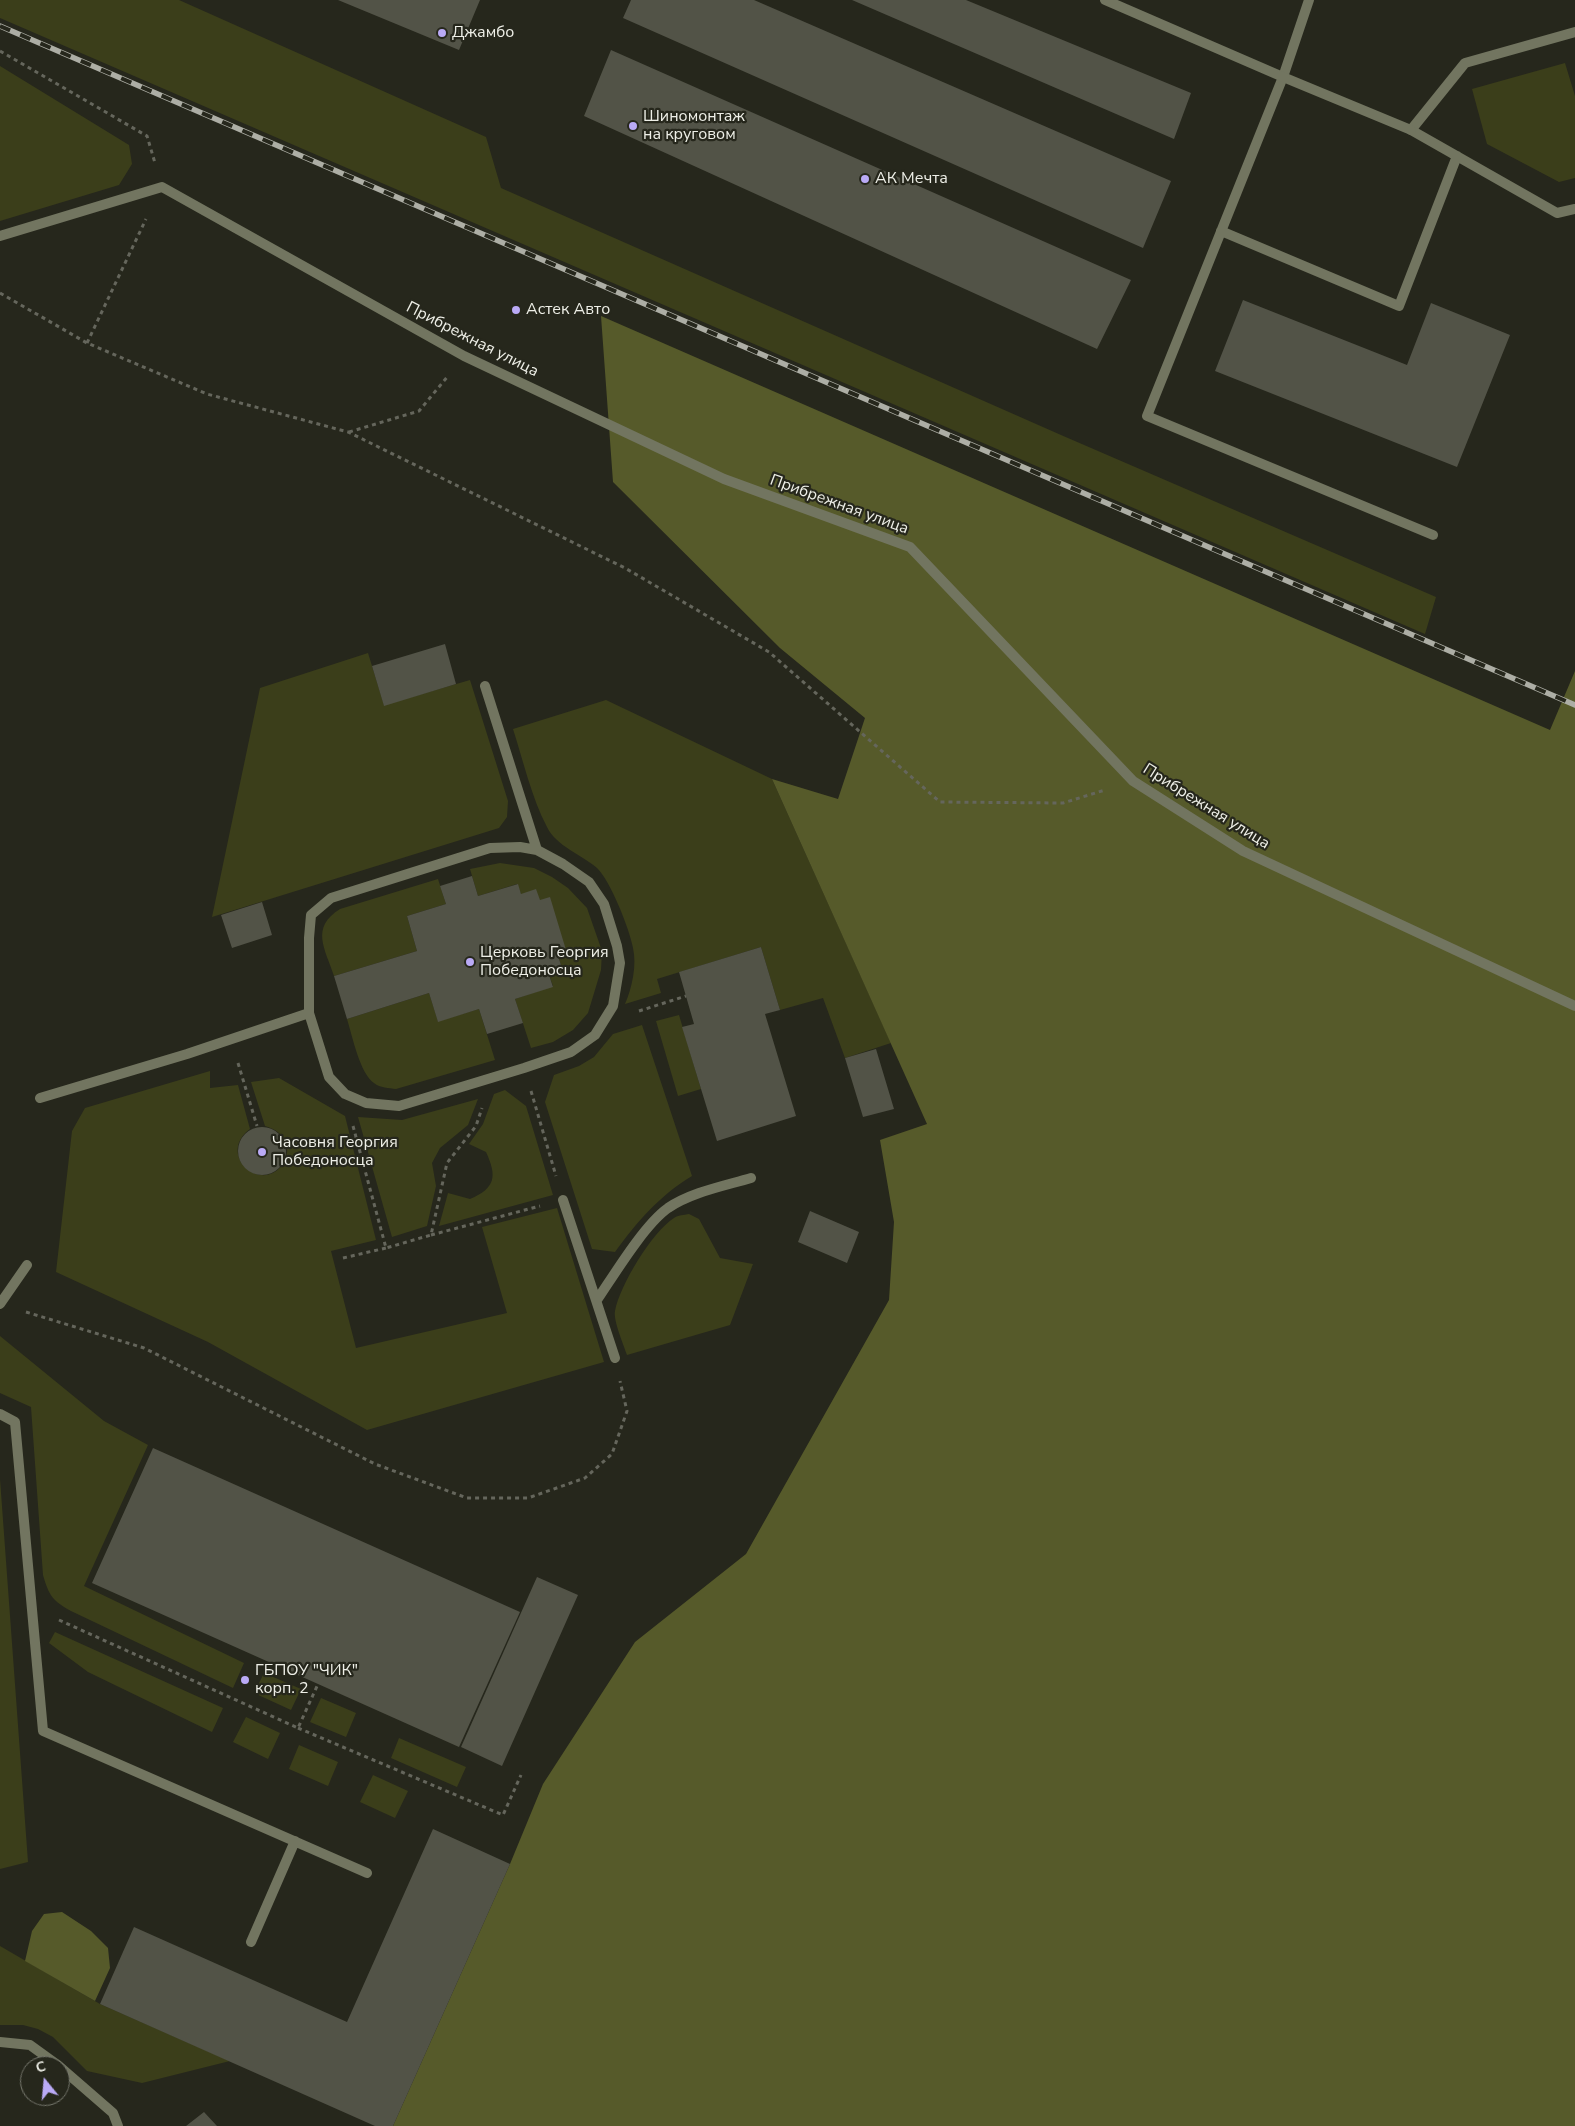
<!DOCTYPE html>
<html>
<head>
<meta charset="utf-8">
<style>
  body { margin:0 }
  #map { position:relative; width:1575px; height:2126px; overflow:hidden; background:#26271c; font-family:"Nunito Sans",sans-serif }
  canvas { display:block }
  .north { position:absolute; left:20px; top:2056px; width:50px; height:50px; box-sizing:border-box; background:#26271c; border:1px solid #76776d; border-radius:50%; rotate:343deg; font-size:14px; font-weight:700; line-height:20px; text-align:center; color:#eeefe7 }
  .north::after { content:''; display:block; margin:auto; width:18px; height:22px; background:#baaaf6; clip-path:polygon(50% 0,100% 100%,50% 72%,0 100%) }
</style>
</head>
<body>
<div id="map">
<canvas width="1575" height="2126"></canvas>
<div class="north">С</div>
</div>
<script>
const c = document.querySelector('canvas').getContext('2d');
c.lineJoin = 'round';
function fillPath(path, color) {
  c.fillStyle = color;
  c.fill(path, 'evenodd');
}
function stroke(path, color, width, dash) {
  c.strokeStyle = color;
  c.lineWidth = width;
  c.lineCap = dash ? 'butt' : 'round';
  c.setLineDash(dash || []);
  c.stroke(path);
}
function drawText(font, color, halo, rows, align = 'center') {
  c.font = font + ' "Nunito Sans",sans-serif';
  c.lineWidth = 4.5;
  c.setLineDash([]);
  c.textBaseline = 'middle';
  c.strokeStyle = halo;
  c.fillStyle = color;
  for (const [text, x, y, turn = 0] of rows) {
    c.save();
    c.translate(x, y);
    c.rotate((+turn || 0) * Math.PI / 180);
    c.textAlign = isNaN(turn) ? turn : align;
    if (halo) c.strokeText(text, 0, 0);
    c.fillText(text, 0, 0);
    c.restore();
  }
}
fillPath(new Path2D(`
  M 0,0 L 179,0 L 486,137 L 501,188 L 1061,435 L 1436,597 L 1425,634 L 0,18 Z
  M 1565,63 L 1575,96 L 1575,178 L 1559,182 L 1487,144 L 1472,89 Z
  M 0,66 L 129,145 L 132,164 L 119,185 L 0,221 Z
  M 368,653 L 384,705 L 470,680 L 508,801 L 507,817 L 499,828 L 212,917 L 260,688 Z
  M 606,700 L 772,779 L 891,1043 L 845,1058 L 823,998 L 780,1010 L 761,947 L 657,979 L 661,993 L 625,1004 C 632,988 637,965 633,948 C 630,930 610,880 597,868 C 582,855 556,846 547,827 C 532,799 523,760 513,729 Z
  M 500,863 L 534,868 L 552,877 L 568,888 L 587,908 L 602,951 L 601,970 L 588,1013 L 573,1030 L 553,1042 L 531,1048 L 515,999 L 553,986 L 549,975 L 563,971 L 557,953 L 566,950 L 540,900 L 521,894 L 517,884 L 478,896 L 470,869 Z
  M 438,879 L 446,904 L 407,916 L 417,951 L 334,976 C 325,948 310,928 340,909 Z
  M 429,993 L 438,1021 L 479,1009 L 495,1060 L 396,1089 C 389,1088 380,1088 374,1083 C 360,1074 352,1035 347,1019 Z
  M 679,1015 L 701,1089 L 678,1096 L 656,1021 Z
  M 642,1025 L 692,1176 C 659,1196 637,1222 615,1252 L 592,1249 L 545,1102 L 554,1075 L 579,1066 L 594,1057 L 613,1034 Z
  M 210,1071 L 210,1088 L 238,1085 L 250,1129 C 216,1154 261,1195 283,1164 C 286,1159 288,1152 287,1146 C 284,1134 275,1129 265,1126 L 251,1082 L 279,1078 L 345,1116 L 376,1240 L 331,1251 L 356,1348 L 507,1313 L 482,1227 L 557,1208 L 604,1362 L 367,1430 L 208,1342 L 56,1272 L 72,1131 L 85,1108 Z
  M 505,1090 L 526,1106 L 553,1195 L 439,1226 L 448,1193 L 470,1199 C 496,1188 497,1176 486,1152 L 469,1144 L 483,1124 L 494,1094 Z
  M 478,1099 L 468,1125 L 440,1148 L 432,1163 L 436,1186 L 427,1226 L 392,1237 L 358,1117 L 402,1120 Z
  M 689,1214 L 699,1219 L 720,1258 L 753,1264 L 730,1325 L 627,1355 C 624,1346 613,1320 615,1311 C 620,1285 652,1232 674,1218 C 678,1215 684,1215 689,1214 Z
  M 0,1336 L 104,1421 L 148,1445 L 84,1586 L 244,1663 L 233,1688 L 71,1611 C 53,1601 49,1596 43,1575 L 31,1407 L 0,1393 Z
  M 0,1479 L 28,1862 L 0,1869 Z
  M 55,1632 L 223,1708 L 212,1732 L 88,1672 L 49,1643 Z
  M 264,1673 L 301,1689 L 291,1710 L 254,1693 Z
  M 321,1698 L 356,1713 L 346,1737 L 310,1722 Z
  M 246,1717 L 280,1733 L 268,1759 L 233,1742 Z
  M 399,1738 L 466,1767 L 457,1787 L 391,1758 Z
  M 299,1745 L 338,1762 L 328,1786 L 289,1769 Z
  M 373,1775 L 408,1791 L 395,1818 L 360,1802 Z
  M 0,1946 L 100,2004 L 230,2061 L 142,2083 L 87,2071 L 53,2037 L 38,2029 L 23,2025 L 0,2025 Z`), '#3b3e1a');
fillPath(new Path2D(`
  M 601,316 L 1550,730 L 1575,671 L 1575,2126 L 393,2126 L 510,1864 L 543,1784 L 635,1642 L 746,1554 L 889,1300 L 894,1222 L 880,1140 L 927,1124 L 772,779 L 838,799 L 865,718 L 780,648 L 613,482 Z
  M 62,1912 L 91,1931 L 108,1948 L 110,1968 L 95,2001 L 25,1961 L 32,1931 L 44,1914 Z`), '#565a2a');
fillPath(new Path2D(`
  M 338,0 L 480,0 L 459,50 Z
  M 631,0 L 754,0 L 1171,181 L 1143,248 L 623,18 Z
  M 852,0 L 966,0 L 1191,93 L 1174,139 Z
  M 611,50 L 1131,280 L 1097,349 L 584,116 Z
  M 1243,300 L 1407,365 L 1431,303 L 1510,335 L 1457,467 L 1215,371 Z
  M 445,644 L 456,684 L 384,706 L 372,666 Z
  M 472,876 L 478,896 L 518,884 L 521,894 L 536,889 L 540,900 L 550,897 L 566,950 L 557,953 L 563,971 L 549,975 L 553,987 L 515,999 L 523,1023 L 487,1034 L 479,1009 L 438,1022 L 429,993 L 347,1019 L 334,976 L 417,951 L 407,916 L 446,904 L 440,886 Z
  M 262,902 L 272,935 L 232,948 L 221,915 Z
  M 761,947 L 780,1010 L 765,1014 L 796,1116 L 717,1141 L 682,1027 L 694,1024 L 679,972 Z
  M 876,1049 L 894,1109 L 863,1117 L 845,1058 Z
  M238 1151a24 24 0 1 1 48 0a24 24 0 1 1-48 0Z
  M 810,1211 L 859,1232 L 847,1263 L 798,1242 Z
  M 153,1448 L 520,1612 L 459,1747 L 92,1583 Z
  M 537,1577 L 578,1595 L 502,1766 L 461,1747 Z
  M 433,1829 L 510,1864 L 393,2126 L 375,2126 L 100,2004 L 134,1927 L 347,2022 Z
  M 204,2112 L 217,2126 L 186,2126 Z`), '#525347');
stroke(new Path2D(`
  M 0,51 L 147,136 L 155,163
  M 0,293 L 87,343 L 207,394 L 348,432 L 625,568 L 769,652 L 940,802 L 1063,803 L 1105,790
  M 87,343 L 146,219
  M 349,432 L 419,411 L 448,376
  M 639,1011 L 686,996
  M 238,1063 L 257,1126
  M 531,1091 L 556,1176
  M 353,1126 L 386,1248 L 431,1235 L 447,1163 L 476,1126 L 482,1108
  M 431,1235 L 540,1206
  M 343,1258 L 386,1248
  M 26,1312 L 144,1348 L 375,1464 L 467,1498 L 528,1498 L 585,1478 L 612,1454 L 627,1411 L 620,1381
  M 59,1620 L 298,1728 L 318,1684
  M 298,1728 L 503,1815 L 521,1775`), '#65665c', 3, [4, 4]);
stroke(new Path2D(`
  M 1309,0 L 1283,77 L 1147,416 L 1433,535
  M 1575,32 L 1465,63 L 1411,130 L 1557,213 L 1575,209
  M 1221,231 L 1399,306 L 1457,156
  M 485,686 L 537,850
  M 520,847 L 537,850 L 563,864 L 589,882 L 604,904 L 617,946 L 620,963 L 613,1006 L 595,1035 L 571,1052 L 524,1068 L 399,1106 L 366,1103 L 345,1094 L 329,1077 L 309,1013 L 309,938 L 311,915 L 331,898 L 490,848 Z
  M 40,1098 L 187,1054 L 309,1013
  M 563,1200 L 615,1358
  M 597,1300 C 614,1275 644,1225 668,1208 C 692,1192 724,1186 751,1178
  M 0,1414 L 15,1422 L 43,1731 L 367,1873
  M 251,1942 L 295,1841
  M 0,2042 L 30,2045 L 59,2066
  M 60,2067 L 113,2113 L 118,2126`), '#727560', 10);
stroke(new Path2D(`
  M 1105,0 L 1283,77 L 1411,130
  M 0,236 L 162,187 L 464,356 L 724,479 L 910,547 L 1133,781 L 1243,851 L 1575,1006
  M 0,1304 L 27,1265`), '#727560', 10);
const rail = new Path2D(`
  M 0,26 L 1575,705`);
stroke(rail, '#adaea5', 5.5);
stroke(rail, '#26271c', 4, [11]);
for (const [x, y, r, color] of [
  [442,33,5,"#baaaf6"],
  [633,126,5,"#baaaf6"],
  [865,179,5,"#baaaf6"],
  [516,310,5,"#baaaf6"],
  [470,962,5,"#baaaf6"],
  [262,1152,5,"#baaaf6"],
  [245,1680,5,"#baaaf6"]
]) {
  const dot = new Path2D();
  dot.arc(x, y, r, 0, 2 * Math.PI);
  c.fillStyle = color;
  c.fill(dot);
  stroke(dot, '#26271c', 2);
}
drawText('16px', '#eeefe7', '#26271c', [
  ["Джамбо",452,33],
  ["Шиномонтаж",643,117],
  ["на круговом",643,135],
  ["АК Мечта",875,179],
  ["Астек Авто",526,310],
  ["Церковь Георгия",480,953],
  ["Победоносца",480,971],
  ["Часовня Георгия",272,1143],
  ["Победоносца",272,1161],
  ["ГБПОУ \"ЧИК\"",255,1671],
  ["корп. 2",255,1689]
], 'left');
drawText('16px', '#eeefe7', '#26271c', [
  ["Прибрежная улица",472,340,27],
  ["Прибрежная улица",839,505,20],
  ["Прибрежная улица",1206,807,32]
]);
</script>
</body>
</html>
